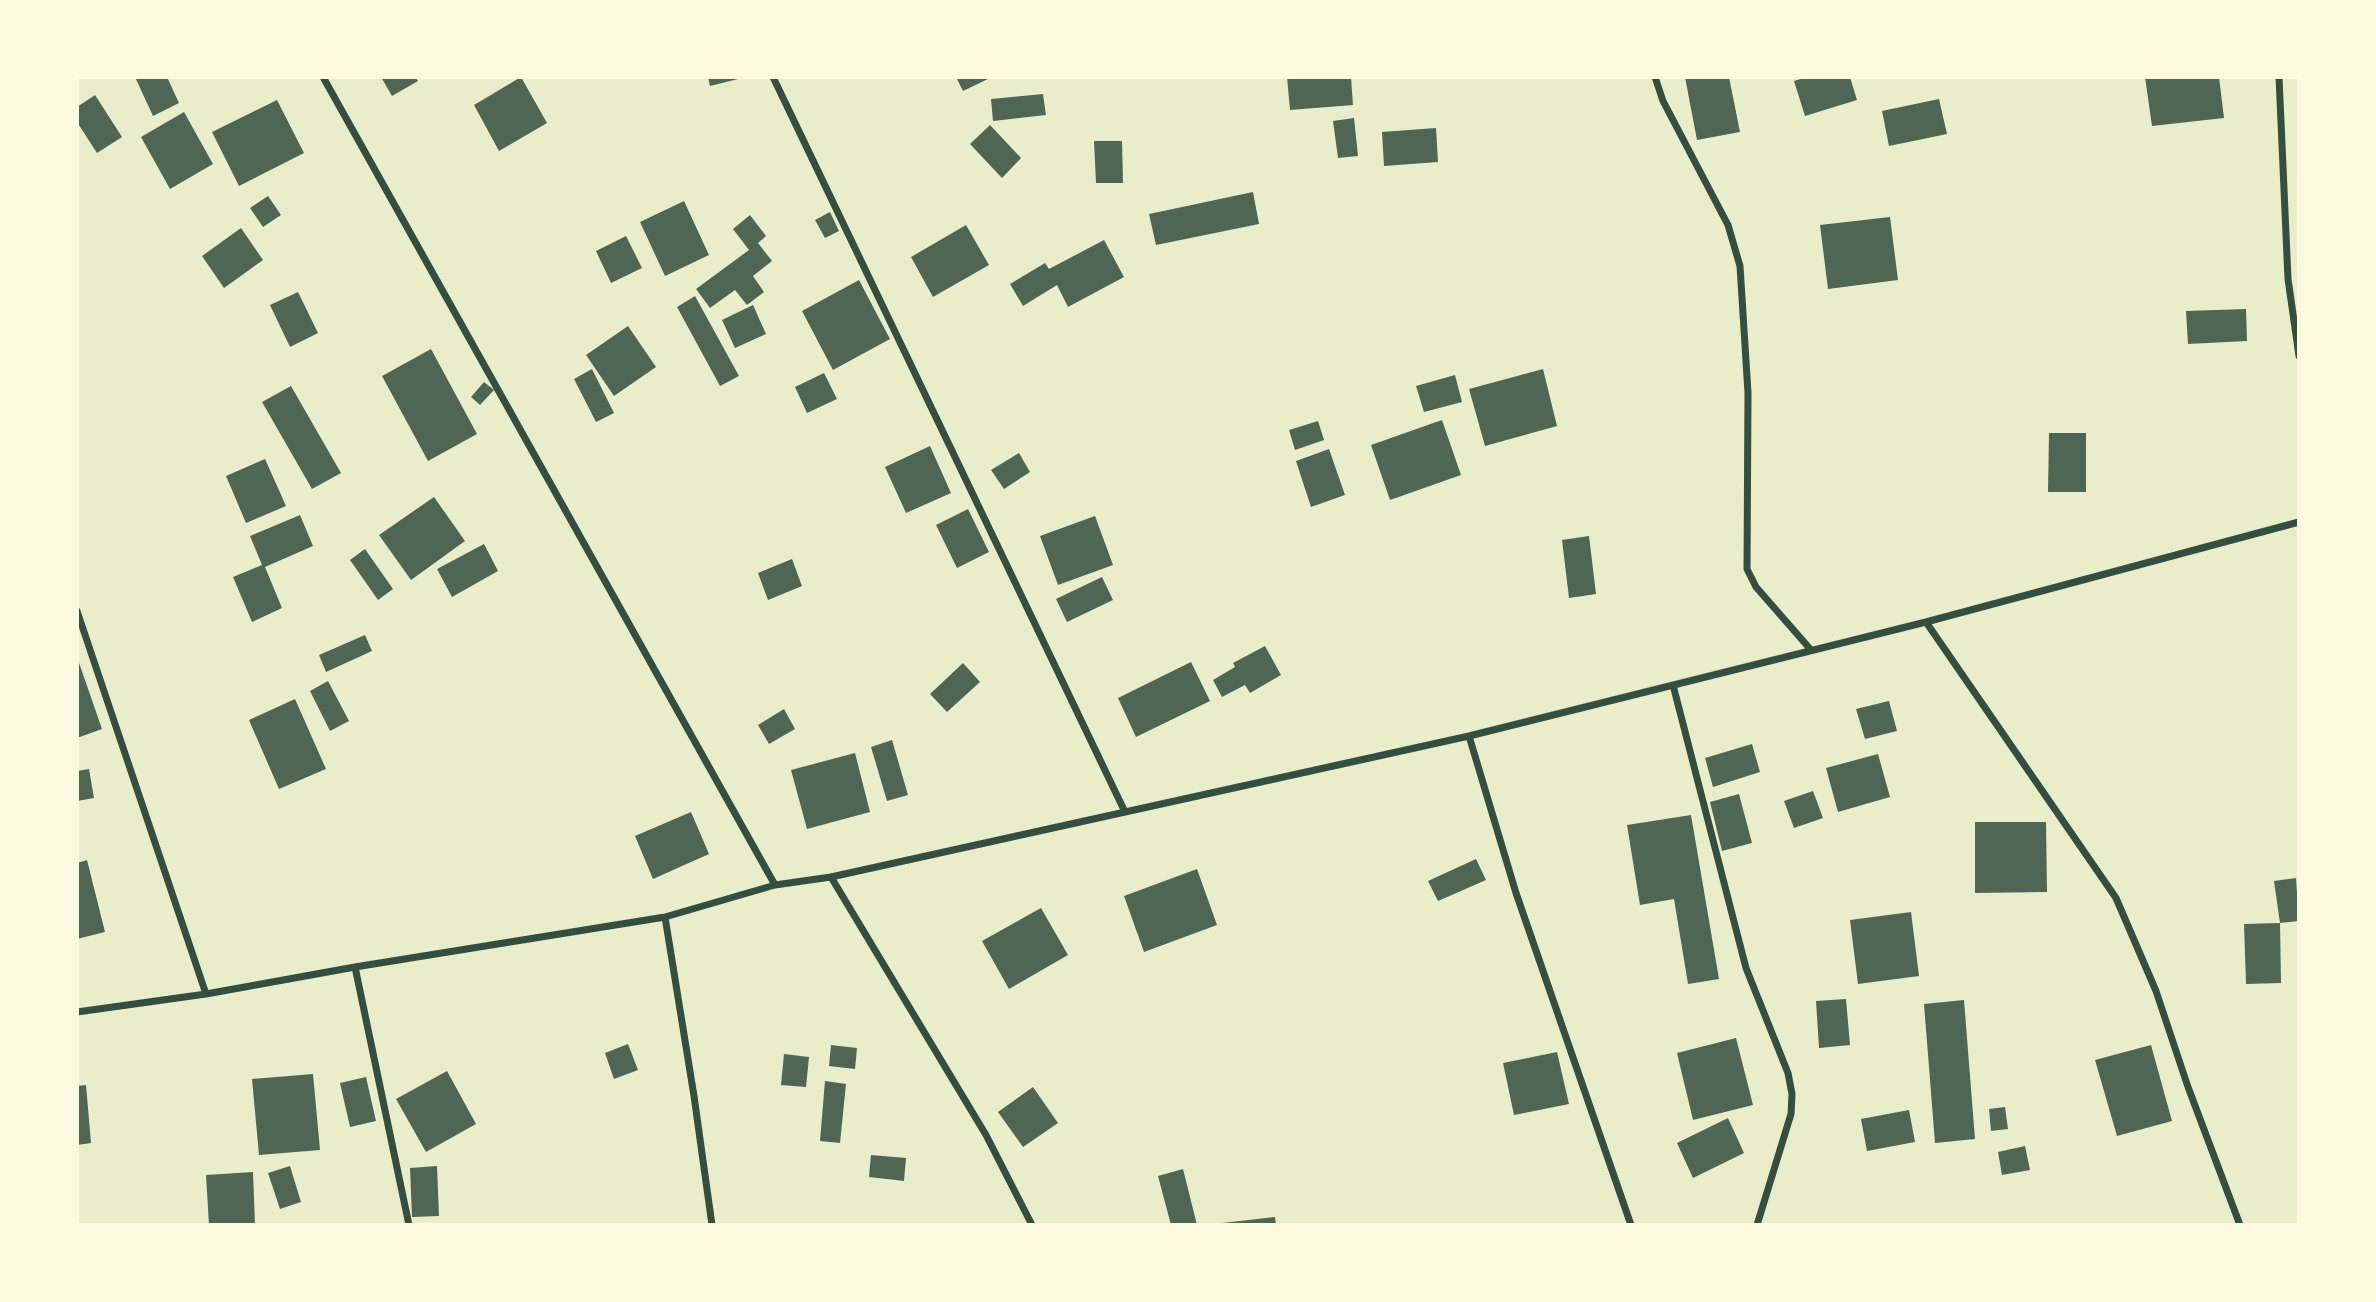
<!DOCTYPE html>
<html>
<head>
<meta charset="utf-8">
<style>
  body { margin:0 }
  #map { position:relative; width:2376px; height:1302px; overflow:hidden; background:#e9edc9; font-family:Quicksand,sans-serif }
  canvas { display:block }
  .frame { position:absolute; inset:0; border:79px solid #fefae0; pointer-events:none }
</style>
</head>
<body>
<div id="map">
<canvas width="2376" height="1302"></canvas>
<div class="frame"></div>
</div>
<script>
const c = document.querySelector('canvas').getContext('2d');
c.lineJoin = 'round';
function fillPath(path, color) {
  c.fillStyle = color;
  c.fill(path, 'evenodd');
}
function stroke(path, color, width, dash) {
  c.strokeStyle = color;
  c.lineWidth = width;
  c.lineCap = dash ? 'butt' : 'round';
  c.setLineDash(dash || []);
  c.stroke(path);
}
fillPath(new Path2D(`
  M 135,77 L 167,77 L 179,103 L 153,116 Z
  M 381,77 L 415,77 L 418,81 L 392,96 Z
  M 521,77 L 547,123 L 499,151 L 474,105 Z
  M 708,77 L 742,77 L 742,78 L 710,86 Z
  M 956,77 L 987,77 L 988,79 L 963,91 Z
  M 1287,77 L 1351,77 L 1353,105 L 1290,110 Z
  M 1685,77 L 1729,77 L 1740,132 L 1697,140 Z
  M 1807,77 L 1850,77 L 1857,100 L 1805,116 L 1794,81 Z
  M 2145,77 L 2219,77 L 2224,118 L 2152,126 Z
  M 1043,94 L 1046,115 L 993,121 L 991,99 Z
  M 95,95 L 122,137 L 97,153 L 77,122 L 77,107 Z
  M 1939,99 L 1947,134 L 1889,146 L 1882,111 Z
  M 277,100 L 304,153 L 239,186 L 212,132 Z
  M 184,112 L 213,164 L 170,189 L 141,137 Z
  M 1354,118 L 1358,156 L 1338,158 L 1333,121 Z
  M 990,125 L 1021,158 L 1002,178 L 970,144 Z
  M 1436,128 L 1438,162 L 1384,166 L 1382,132 Z
  M 1094,141 L 1122,141 L 1123,183 L 1096,183 Z
  M 1253,192 L 1259,224 L 1156,245 L 1149,214 Z
  M 268,196 L 281,215 L 263,227 L 250,208 Z
  M 684,201 L 709,255 L 665,276 L 640,222 Z
  M 830,212 L 839,231 L 825,238 L 815,220 Z
  M 750,215 L 766,236 L 758,243 L 772,261 L 753,276 L 764,292 L 747,305 L 735,290 L 710,308 L 696,289 L 749,250 L 733,229 Z
  M 1890,217 L 1898,280 L 1828,289 L 1820,225 Z
  M 966,225 L 989,265 L 933,297 L 911,257 Z
  M 241,228 L 263,260 L 224,288 L 202,256 Z
  M 626,236 L 642,268 L 611,283 L 596,251 Z
  M 1104,240 L 1124,277 L 1068,307 L 1057,285 L 1023,306 L 1010,284 L 1045,263 L 1049,269 Z
  M 859,280 L 890,339 L 833,370 L 802,311 Z
  M 298,292 L 318,333 L 290,347 L 270,305 Z
  M 695,296 L 739,376 L 720,386 L 677,307 Z
  M 753,305 L 766,334 L 735,348 L 722,320 Z
  M 2246,309 L 2247,341 L 2188,344 L 2186,311 Z
  M 628,326 L 656,367 L 614,396 L 586,355 Z
  M 431,349 L 477,434 L 428,461 L 382,376 Z
  M 592,369 L 614,413 L 596,422 L 574,379 Z
  M 1543,369 L 1557,426 L 1485,446 L 1469,389 Z
  M 824,373 L 837,399 L 807,413 L 795,387 Z
  M 1455,375 L 1462,402 L 1424,412 L 1416,386 Z
  M 484,382 L 494,390 L 480,405 L 471,397 Z
  M 291,386 L 341,473 L 312,489 L 262,402 Z
  M 1442,420 L 1461,475 L 1390,500 L 1371,445 Z
  M 1318,421 L 1324,440 L 1295,450 L 1289,430 Z
  M 2049,433 L 2086,433 L 2086,492 L 2048,492 Z
  M 930,446 L 951,493 L 906,513 L 885,467 Z
  M 1329,449 L 1345,495 L 1311,507 L 1296,461 Z
  M 1019,453 L 1030,472 L 1004,489 L 991,470 Z
  M 265,459 L 286,506 L 246,523 L 226,476 Z
  M 434,497 L 465,541 L 411,580 L 379,535 Z
  M 968,509 L 989,552 L 957,568 L 936,525 Z
  M 300,515 L 313,546 L 265,567 L 282,608 L 252,622 L 233,577 L 262,565 L 250,536 Z
  M 1095,516 L 1113,565 L 1058,585 L 1040,536 Z
  M 1589,536 L 1596,594 L 1569,598 L 1562,540 Z
  M 484,544 L 498,571 L 452,597 L 437,569 Z
  M 365,549 L 393,589 L 378,600 L 350,560 Z
  M 792,559 L 802,586 L 768,600 L 758,573 Z
  M 1102,577 L 1113,600 L 1067,622 L 1056,599 Z
  M 365,635 L 372,651 L 326,672 L 319,655 Z
  M 1265,646 L 1281,675 L 1250,693 L 1245,685 L 1222,697 L 1213,680 L 1235,667 L 1233,663 Z
  M 77,657 L 102,729 L 77,738 Z
  M 1191,662 L 1210,701 L 1136,737 L 1118,698 Z
  M 963,663 L 980,682 L 947,712 L 930,694 Z
  M 328,681 L 349,721 L 330,731 L 310,691 Z
  M 295,699 L 326,769 L 279,789 L 249,720 Z
  M 1889,701 L 1897,731 L 1865,739 L 1856,709 Z
  M 784,709 L 795,729 L 769,744 L 758,725 Z
  M 892,740 L 908,795 L 887,801 L 871,747 Z
  M 1752,744 L 1760,772 L 1713,787 L 1705,758 Z
  M 855,753 L 870,812 L 807,829 L 791,770 Z
  M 1878,754 L 1890,797 L 1838,812 L 1826,768 Z
  M 89,769 L 94,798 L 77,801 L 77,771 Z
  M 1813,791 L 1823,818 L 1794,828 L 1784,801 Z
  M 1739,794 L 1752,843 L 1722,851 L 1710,802 Z
  M 691,812 L 709,854 L 653,879 L 635,836 Z
  M 1691,815 L 1719,979 L 1688,984 L 1674,899 L 1640,905 L 1627,825 Z
  M 1975,822 L 2046,822 L 2047,892 L 1975,893 Z
  M 1476,859 L 1486,880 L 1438,901 L 1428,881 Z
  M 87,860 L 105,932 L 77,939 L 77,863 Z
  M 1197,869 L 1217,925 L 1144,952 L 1124,896 Z
  M 2296,878 L 2299,921 L 2280,923 L 2274,881 Z
  M 1041,908 L 1068,955 L 1009,989 L 982,941 Z
  M 1911,912 L 1919,976 L 1858,984 L 1850,920 Z
  M 2280,923 L 2281,983 L 2246,984 L 2244,924 Z
  M 1846,999 L 1850,1045 L 1819,1048 L 1816,1001 Z
  M 1964,1000 L 1975,1139 L 1935,1143 L 1924,1004 Z
  M 1736,1038 L 1753,1105 L 1693,1120 L 1677,1053 Z
  M 628,1044 L 638,1070 L 614,1079 L 605,1053 Z
  M 831,1045 L 857,1048 L 855,1069 L 829,1066 Z
  M 2151,1045 L 2172,1121 L 2117,1136 L 2095,1060 Z
  M 1557,1052 L 1569,1104 L 1514,1115 L 1503,1063 Z
  M 784,1054 L 809,1057 L 806,1087 L 781,1085 Z
  M 447,1071 L 476,1124 L 426,1152 L 396,1099 Z
  M 313,1074 L 320,1150 L 259,1155 L 252,1079 Z
  M 366,1077 L 376,1121 L 350,1127 L 340,1083 Z
  M 825,1081 L 846,1084 L 840,1143 L 820,1141 Z
  M 86,1085 L 91,1143 L 77,1145 L 77,1086 Z
  M 1033,1087 L 1058,1123 L 1023,1147 L 998,1112 Z
  M 2005,1107 L 2008,1129 L 1991,1131 L 1989,1109 Z
  M 1909,1110 L 1915,1142 L 1867,1151 L 1861,1119 Z
  M 1728,1118 L 1744,1153 L 1693,1178 L 1677,1143 Z
  M 2025,1146 L 2030,1170 L 2002,1175 L 1998,1152 Z
  M 871,1155 L 906,1158 L 904,1181 L 869,1177 Z
  M 290,1166 L 301,1202 L 280,1209 L 268,1173 Z
  M 437,1166 L 439,1216 L 412,1217 L 410,1168 Z
  M 1183,1169 L 1197,1225 L 1171,1225 L 1158,1176 Z
  M 253,1172 L 255,1225 L 209,1225 L 206,1175 Z
  M 1275,1217 L 1276,1225 L 1222,1225 L 1222,1223 Z`), '#4f6655');
stroke(new Path2D(`
  M 323,77 L 775,885
  M 773,77 L 1125,812
  M 1655,77 L 1663,101 L 1728,225 L 1740,266 L 1748,393 L 1747,569 L 1756,587 L 1811,650
  M 2279,77 L 2288,279 L 2299,356
  M 77,611 L 206,994
  M 1926,622 L 2116,898 L 2156,991 L 2188,1087 L 2240,1225
  M 1673,685 L 1746,968 L 1788,1073 L 1792,1094 L 1791,1114 L 1757,1225
  M 1469,736 L 1516,893 L 1631,1225
  M 831,877 L 986,1135 L 1032,1225
  M 665,917 L 694,1096 L 712,1225
  M 355,967 L 409,1225
  M 77,1012 L 206,994 L 355,967 L 665,917 L 775,885 L 831,877 L 1469,736 L 1926,622 L 2299,522`), '#344e41', 7);
</script>
</body>
</html>
